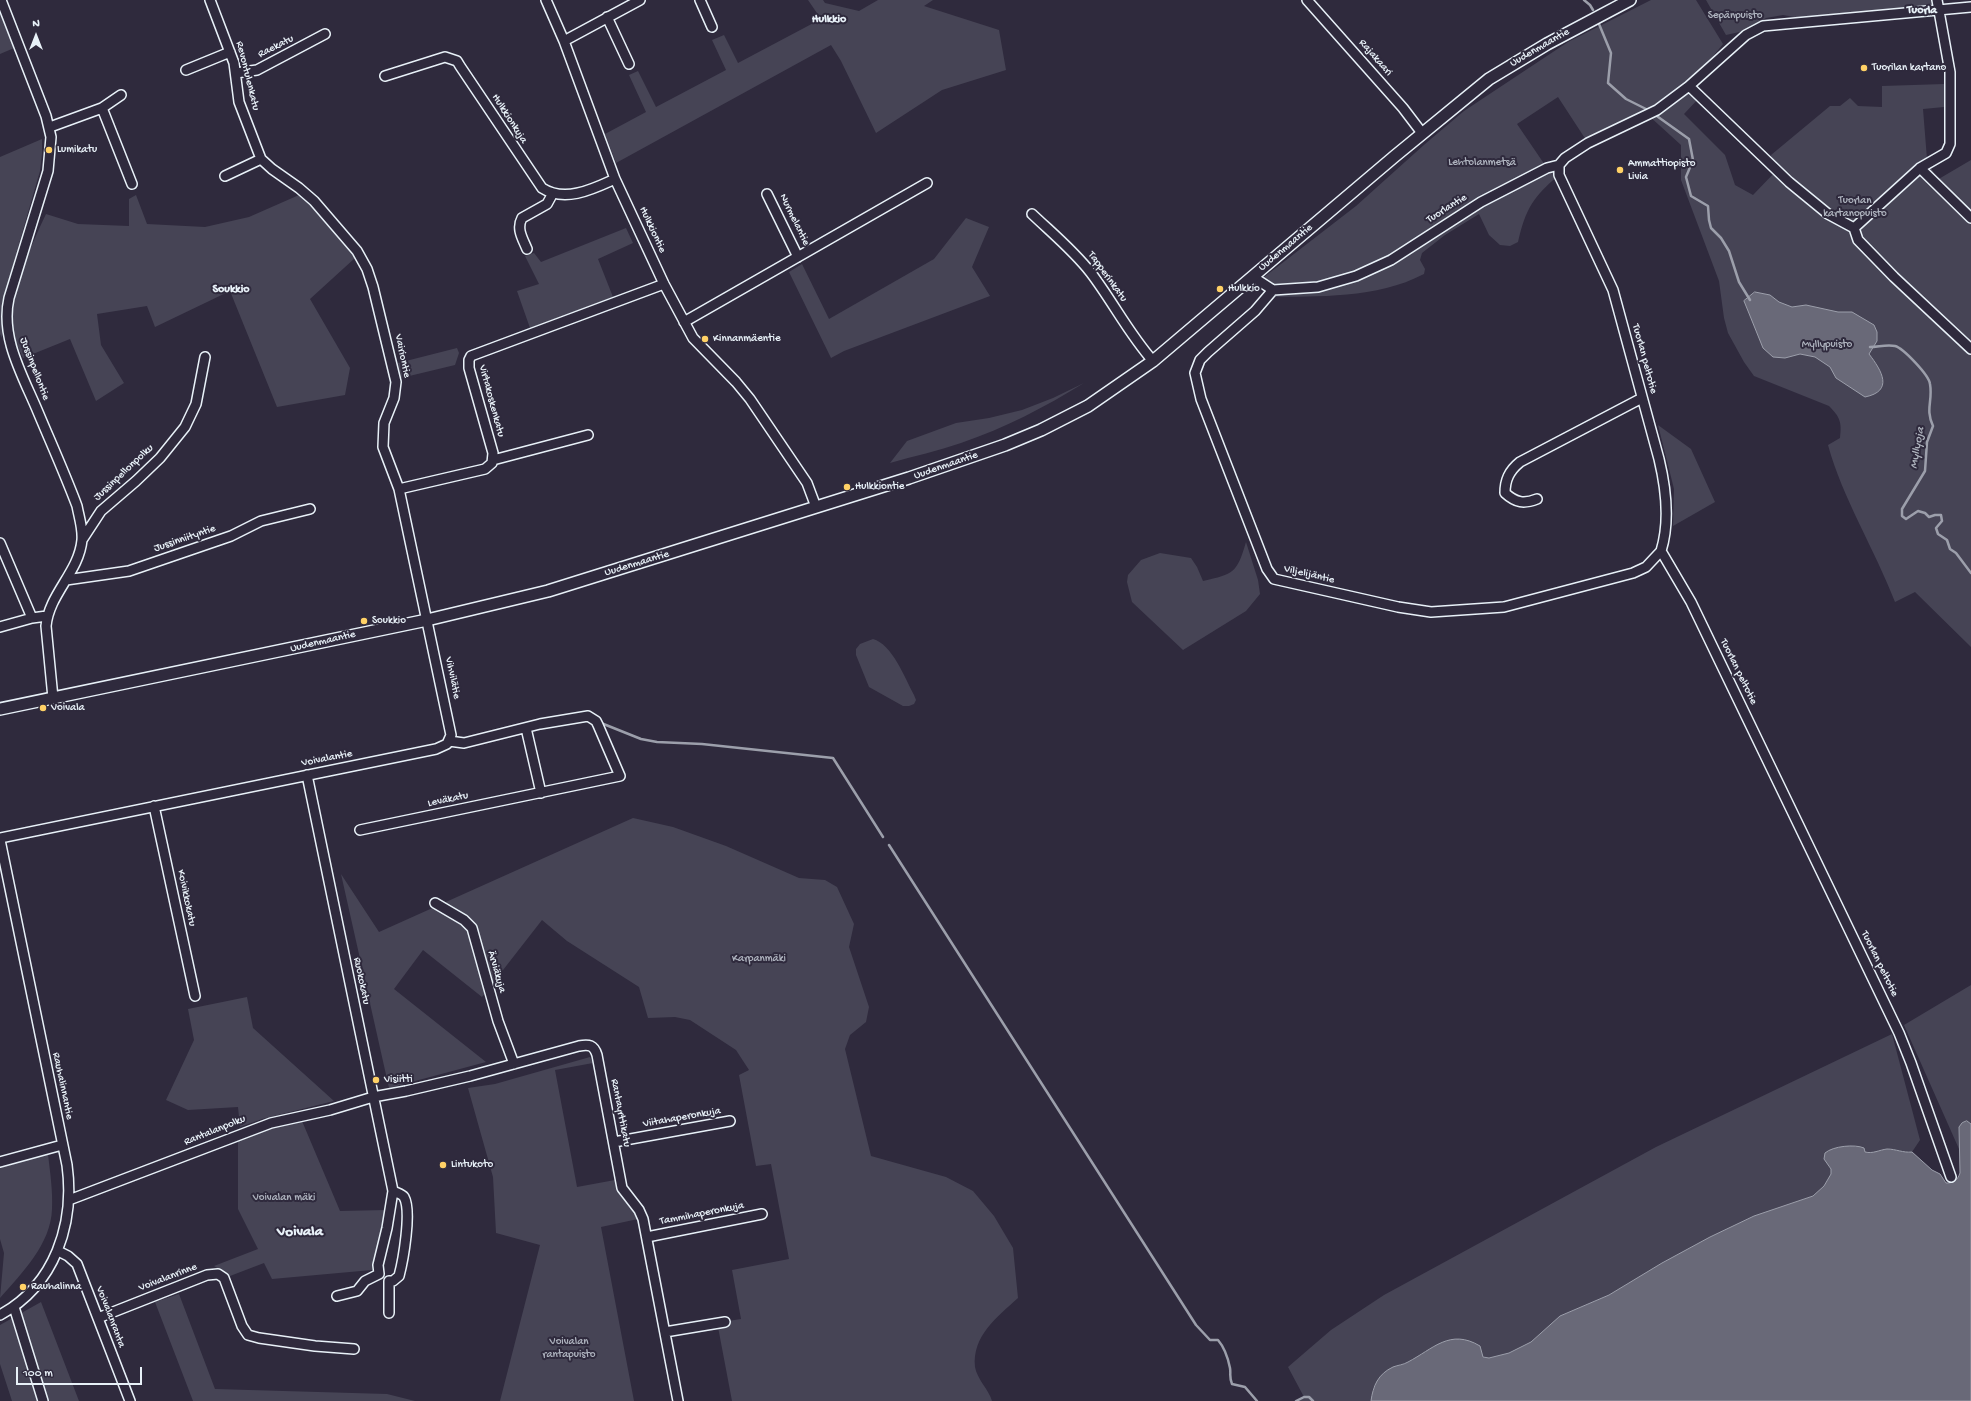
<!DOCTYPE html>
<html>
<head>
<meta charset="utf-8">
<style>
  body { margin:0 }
  #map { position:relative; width:1971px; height:1401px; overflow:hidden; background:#2f2a3d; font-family:"Gochi Hand",sans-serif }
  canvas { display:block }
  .north { position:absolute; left:16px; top:16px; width:40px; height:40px; -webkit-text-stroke:3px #2f2a3d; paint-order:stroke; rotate:0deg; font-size:11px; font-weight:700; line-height:16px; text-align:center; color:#e8f1f8 }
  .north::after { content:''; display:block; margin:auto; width:14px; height:18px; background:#e8f1f8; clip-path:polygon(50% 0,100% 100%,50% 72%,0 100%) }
  .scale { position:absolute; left:16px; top:1367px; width:126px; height:18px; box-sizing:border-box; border:2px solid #e8f1f8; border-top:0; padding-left:5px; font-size:12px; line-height:14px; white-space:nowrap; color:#e8f1f8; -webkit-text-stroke:3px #2f2a3d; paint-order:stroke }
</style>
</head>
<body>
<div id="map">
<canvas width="1971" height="1401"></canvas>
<div class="north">N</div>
<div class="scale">100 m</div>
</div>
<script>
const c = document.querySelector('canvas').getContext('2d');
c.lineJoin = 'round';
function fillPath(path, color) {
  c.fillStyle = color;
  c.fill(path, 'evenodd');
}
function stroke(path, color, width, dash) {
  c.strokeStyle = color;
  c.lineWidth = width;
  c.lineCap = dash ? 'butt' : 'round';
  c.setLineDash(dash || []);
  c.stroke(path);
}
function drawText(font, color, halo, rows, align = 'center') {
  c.font = font + ' "Gochi Hand",sans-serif';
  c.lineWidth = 4;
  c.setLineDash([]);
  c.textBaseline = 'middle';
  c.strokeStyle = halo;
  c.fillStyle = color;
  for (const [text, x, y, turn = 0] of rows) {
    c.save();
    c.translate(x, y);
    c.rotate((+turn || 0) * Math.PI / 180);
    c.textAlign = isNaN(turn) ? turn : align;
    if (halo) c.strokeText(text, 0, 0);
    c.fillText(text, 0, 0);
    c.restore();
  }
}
fillPath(new Path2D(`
  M 808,0 L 823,0 L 825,3 L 859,11 L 878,0 L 933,0 L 924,6 L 999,30 L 1006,70 L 942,90 L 876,133 L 841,61 L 831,45 L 616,163 L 605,134 L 646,112 L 629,75 L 638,71 L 656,107 L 726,70 L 712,40 L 724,35 L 738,63 L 821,19 Z
  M 1651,0 L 1696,0 L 1723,44 L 1689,86 L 1700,97 L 1684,114 L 1725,155 L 1735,185 L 1753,195 L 1777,170 L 1772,164 L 1771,155 L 1830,106 L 1840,106 L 1850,98 L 1858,106 L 1882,107 L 1882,86 L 1944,84 L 1944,107 L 1923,109 L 1927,159 L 1937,180 L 1971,160 L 1971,647 L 1915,592 L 1895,602 C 1875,550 1842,497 1828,445 L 1840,438 C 1842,422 1840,417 1829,406 L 1754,376 L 1744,362 L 1728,333 L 1724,318 L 1719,281 L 1681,180 L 1681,145 L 1648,115 L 1588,143 L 1558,97 L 1517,124 L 1547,168 L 1559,165 L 1559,175 C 1533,197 1526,208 1518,242 L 1510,246 L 1500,245 L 1489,235 L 1479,214 L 1445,235 L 1422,253 L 1420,260 L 1425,269 L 1424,274 C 1376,299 1319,296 1266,297 L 1273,290 L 1259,281 L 1356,206 L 1425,144 L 1464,111 L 1568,42 Z
  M 1706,0 L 1931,0 L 1933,10 L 1805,19 L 1783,15 L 1766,18 L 1744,31 L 1726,35 Z
  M 0,13 L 14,48 L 0,54 Z
  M 42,139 L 42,154 L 40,171 L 2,303 L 2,338 L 0,334 L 0,157 Z
  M 136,195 L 147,224 L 205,227 L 249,217 L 299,195 C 321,204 341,239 355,258 L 310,299 L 350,368 L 345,395 L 277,407 L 230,291 L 155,327 L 147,306 L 97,314 L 101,345 L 124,383 L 96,401 L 70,339 L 23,358 C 19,348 13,339 12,329 C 8,297 32,243 46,214 L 78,224 L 129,226 L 129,199 Z
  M 966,218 L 989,227 L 972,267 L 990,296 L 844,351 L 831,358 L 789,272 L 802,264 L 829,319 L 934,259 Z
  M 626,228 L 633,243 L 598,259 L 613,297 L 530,328 L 517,291 L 539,284 L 525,256 L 534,253 L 541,262 Z
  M 457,348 L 459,353 L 455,365 L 401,378 L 398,363 Z
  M 1084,383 C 1045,407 1005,428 961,443 C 938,451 914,456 890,463 L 907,441 L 956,423 L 989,418 L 1022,410 L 1053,398 Z
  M 1658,425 L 1691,449 L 1715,502 L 1673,526 L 1674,489 Z
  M 1246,542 L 1258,580 L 1260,594 L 1246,611 L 1183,650 L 1132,602 L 1127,582 L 1128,575 L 1141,560 L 1160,553 L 1191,558 L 1197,567 L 1203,581 C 1234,574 1237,573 1246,542 Z
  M 873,639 C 892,644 905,678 914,695 L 916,700 L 914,704 L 909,706 L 903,706 L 869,687 L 856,655 L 856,649 L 860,644 Z
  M 633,818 L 673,827 L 726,846 L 799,878 L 825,880 L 837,887 L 854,924 L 849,947 L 869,1007 L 866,1022 L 850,1035 L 845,1049 L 871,1156 L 946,1177 L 973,1191 L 994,1216 L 1013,1248 L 1018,1298 C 997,1317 972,1336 975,1367 C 977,1379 989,1390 992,1401 L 732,1401 L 718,1327 L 728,1325 L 728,1321 L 741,1319 L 732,1270 L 789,1259 L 771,1164 L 756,1166 L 739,1075 L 749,1070 L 736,1050 L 690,1020 L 675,1017 L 648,1018 L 639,987 L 567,941 L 542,920 L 482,997 L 423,950 L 394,989 L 486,1062 L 389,1088 L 341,874 L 379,932 Z
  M 1971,985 L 1971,1124 L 1967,1121 L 1959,1128 L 1959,1149 L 1904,1025 Z
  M 247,997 L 253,1028 L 334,1101 L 262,1119 L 240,1127 L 238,1107 L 188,1110 L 166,1100 L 194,1040 L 188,1009 Z
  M 1892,1034 L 1920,1140 L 1912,1152 L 1904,1153 L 1885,1149 L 1871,1154 L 1865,1152 L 1859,1146 L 1851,1147 L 1828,1164 L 1831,1169 L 1831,1174 L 1824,1186 L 1813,1196 L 1754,1216 L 1710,1237 L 1662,1263 L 1609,1295 L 1560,1316 L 1531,1342 L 1509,1353 L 1489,1358 L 1436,1345 L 1408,1363 L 1394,1367 L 1373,1388 L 1371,1401 L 1296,1401 L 1304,1397 L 1288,1367 L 1331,1330 L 1384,1295 L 1656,1147 Z
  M 590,1057 L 593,1063 L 555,1070 L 577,1187 L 615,1180 C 619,1196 631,1205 638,1219 L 601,1227 L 634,1401 L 500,1401 L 540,1245 L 496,1233 L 493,1177 L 468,1088 L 495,1084 Z
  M 302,1121 L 340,1211 L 386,1210 L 372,1270 L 272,1279 L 264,1263 L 230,1276 L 214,1266 L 258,1249 L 238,1209 L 238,1138 L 261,1130 Z
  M 48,1154 C 50,1172 53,1191 52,1209 C 51,1244 22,1273 0,1298 L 4,1253 L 0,1239 L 0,1168 Z
  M 179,1294 L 215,1389 L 387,1394 L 415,1401 L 193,1401 L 155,1302 Z
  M 41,1302 L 79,1401 L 12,1401 L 0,1364 L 0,1325 Z`), '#464455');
const water = new Path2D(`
  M 1755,292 L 1770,295 L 1779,302 L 1792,307 L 1806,305 L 1838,312 L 1852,312 L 1874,325 L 1877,332 L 1877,341 L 1869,354 C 1882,371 1894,391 1865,397 L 1836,378 L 1830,367 L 1815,357 L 1800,354 L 1785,358 L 1773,357 L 1763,348 L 1744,301 Z
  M 1967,1121 L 1971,1124 L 1971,1401 L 1371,1401 C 1373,1386 1378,1374 1393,1367 C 1398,1365 1403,1365 1408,1362 C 1433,1349 1450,1328 1480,1346 L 1483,1357 L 1489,1358 L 1509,1353 L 1531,1342 L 1560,1316 L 1609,1295 L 1662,1263 L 1710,1237 L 1754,1216 L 1813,1196 L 1824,1186 L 1831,1174 L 1831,1169 L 1824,1159 L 1825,1153 C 1833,1146 1855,1144 1864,1148 L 1865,1152 C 1873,1154 1879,1150 1887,1149 C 1896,1149 1903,1153 1912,1152 L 1932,1170 L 1940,1174 L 1946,1183 C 1954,1183 1957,1181 1960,1173 L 1959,1127 L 1962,1123 Z`);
fillPath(water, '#696978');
stroke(water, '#9c9fab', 1);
stroke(new Path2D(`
  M 1584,0 L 1590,5 L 1593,10
  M 1599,24 L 1611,53 L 1608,83 L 1626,99 L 1650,111
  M 1654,114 L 1689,139 L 1693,160 L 1686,177 L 1691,196 L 1708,206 L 1709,220 L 1711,228 L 1721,238 L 1729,251 L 1739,282 L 1750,300
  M 1870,347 C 1878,347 1887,344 1895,346 C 1903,348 1929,375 1930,384 C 1933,401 1925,409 1933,426 L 1927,442 L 1925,471 L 1902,509 L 1902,516 L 1906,519 L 1918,511 L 1925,513 L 1929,517 L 1935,515 L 1941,515 L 1942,521 L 1936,528 L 1938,534 L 1947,540 L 1950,549 L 1956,553 L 1971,573
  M 601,723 L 641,739 L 657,742 L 702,744 L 833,758 L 883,837
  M 889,845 L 1196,1325 L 1210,1340 L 1218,1340 C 1224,1347 1228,1358 1230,1368 C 1231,1374 1229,1377 1232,1384 L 1245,1387 L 1257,1401
  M 1296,1401 L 1304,1397 L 1309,1397 L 1313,1401`), '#9c9fab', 2.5);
const minor = new Path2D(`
  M 1,0 L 46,116 L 51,137 L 48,171 L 9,298 C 0,338 23,376 38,412 C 51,443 65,474 77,506 C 79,517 83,528 82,540 C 79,572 49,594 46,626 L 53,698
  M 546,0 L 564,41 L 615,179 L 664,284 L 693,338 L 736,382 L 750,399 L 807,483 L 816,507
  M 700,0 L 712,27
  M 1307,0 L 1403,108 L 1422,133
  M 607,17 L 629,64
  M 564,41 L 640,0
  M 186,70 L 230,52
  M 236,73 L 257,70 L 325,34
  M 385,76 L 445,57 L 457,61 L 460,66 L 542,188 C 565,203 593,189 615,179
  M 1689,86 L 1789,182 L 1828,214 L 1854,228 L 1920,168 L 1946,153 L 1950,144 L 1950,72 L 1937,0
  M 102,108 L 132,184
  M 50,127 L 102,108 L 121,95
  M 1559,165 L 1559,175 L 1613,290 L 1659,459 C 1666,488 1670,522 1661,551 L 1691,602 L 1899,1033 L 1911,1063 L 1951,1177
  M 1920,168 L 1971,218
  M 225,176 L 261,159
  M 767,194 L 798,257
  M 1032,214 C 1052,233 1074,251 1091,273 C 1113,302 1129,334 1153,361
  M 1854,228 L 1858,240 L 1894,277 L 1971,349
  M 527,249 C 523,239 516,229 522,218 L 547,204 L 553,193
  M 1253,277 L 1273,290 L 1318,287 L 1356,276 L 1391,260 L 1481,202 L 1547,168 L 1559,165 L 1565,158 L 1588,143 L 1657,110 L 1689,86 L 1746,35 L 1763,26 L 1971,7
  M 1273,290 L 1255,311 L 1208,352 L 1200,360 L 1195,373 L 1201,399 L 1267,569 L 1274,579 L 1398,607 L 1431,612 L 1504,607 L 1633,573 L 1646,567 L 1661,551
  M 684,322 L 927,183
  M 493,460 L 588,435
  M 399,489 L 485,469 L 492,463 L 493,453 L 469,368 L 469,360 L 471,356 L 664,284
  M 1537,499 C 1524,504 1516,503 1505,493 C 1505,480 1509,471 1520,462 L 1642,398
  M 82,540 L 101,511 L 136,481 L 160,458 L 185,427 L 196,404 L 205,357
  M 0,543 L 32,618
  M 66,580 L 129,571 L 231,536 L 261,521 L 310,509
  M 0,627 L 32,618 L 47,616
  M 526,728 L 541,793
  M 307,775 L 393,1191 L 387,1228 L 378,1265 L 379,1274
  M 154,806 L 195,996
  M 360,830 L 620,776 L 598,725 L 596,721 L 588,716 L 540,724 L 464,743 L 449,741
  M 0,838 L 436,749 L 447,744 L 451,735 L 399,489 L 383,447 L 384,423 L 394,398 L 396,382 L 373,287 L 367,269 L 357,251 L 314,201 L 299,188 L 272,169 L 261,159 L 239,102 L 234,63 L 210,0
  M 0,840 L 67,1165 C 75,1224 55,1285 0,1315
  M 435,903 L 464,920 L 472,928 L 498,1021 L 514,1064
  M 614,1142 L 730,1121
  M 0,1162 L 62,1145
  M 69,1200 L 271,1123 L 330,1110 L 373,1097 L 406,1091 L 470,1076 L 579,1046 C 589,1044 594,1045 597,1055 L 622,1188 L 639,1210 L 643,1219 L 678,1401
  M 647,1237 L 762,1214
  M 58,1251 L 68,1256 L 77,1264 L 130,1401
  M 389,1281 L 393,1281 L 399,1276 C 403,1261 412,1211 404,1197 C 402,1194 397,1193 393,1191
  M 337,1296 L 357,1291 L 365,1281 L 379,1274
  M 14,1307 L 43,1401
  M 389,1313 L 389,1281
  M 98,1318 L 207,1275 L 218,1274 L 224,1278 L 242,1326 L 248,1335 L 259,1338 L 315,1346 L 354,1349
  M 665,1332 L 725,1322`);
const major = new Path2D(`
  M 0,709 L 427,620 L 548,591 L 909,478 L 1005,445 L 1041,430 L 1088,406 L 1153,361 L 1395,156 L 1489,79 L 1547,44 L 1630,0`);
stroke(minor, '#e8f1f8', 12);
stroke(major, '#e8f1f8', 14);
stroke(minor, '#2f2a3d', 9);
stroke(major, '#2f2a3d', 11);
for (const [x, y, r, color] of [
  [1864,68,4,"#ffd166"],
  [49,150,4,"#ffd166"],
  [1620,170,4,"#ffd166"],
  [1220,289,4,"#ffd166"],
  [705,339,4,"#ffd166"],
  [847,487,4,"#ffd166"],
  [364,621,4,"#ffd166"],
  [43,708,4,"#ffd166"],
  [376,1080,4,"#ffd166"],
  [443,1165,4,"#ffd166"],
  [23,1287,4,"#ffd166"]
]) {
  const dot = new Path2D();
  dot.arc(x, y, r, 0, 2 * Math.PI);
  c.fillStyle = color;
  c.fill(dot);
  stroke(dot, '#2f2a3d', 1.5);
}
drawText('11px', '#afb4bf', '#2f2a3d', [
  ["Sepänpuisto",1735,16],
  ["Lehtolanmetsä",1482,163],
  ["Tuorlan",1855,201],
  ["kartanopuisto",1855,214],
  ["Myllypuisto",1827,345],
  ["Karpanmäki",759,959],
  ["Voivalan mäki",284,1198],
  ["Voivalan",569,1342],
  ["rantapuisto",569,1355]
]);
drawText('11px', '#e8f1f8', '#2f2a3d', [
  ["Raekatu",276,47,-27],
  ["Uudenmaantie",1540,48,-30],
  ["Rajakaari",1375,58,49],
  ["Revontulenkatu",247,76,76],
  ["Hulkkionkuja",509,119,57],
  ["Tuorlantie",1447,209,-32],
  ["Nurmelantie",794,220,64],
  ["Hulkkiontie",652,230,65],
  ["Uudenmaantie",1286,248,-40],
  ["Tapperinkatu",1107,277,54],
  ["Vairiontie",402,356,78],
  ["Tuorlan peltotie",1644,359,75],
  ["Jussinpellontie",34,369,69],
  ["Virtakoskenkatu",491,401,75],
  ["Uudenmaantie",946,466,-19],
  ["Jussinpellonpolku",124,473,-43],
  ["Jussinniityntie",185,539,-19],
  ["Uudenmaantie",637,564,-17],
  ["Viljelijäntie",1309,575,13],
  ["Uudenmaantie",323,642,-13],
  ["Tuorlan peltotie",1738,672,64],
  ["Vihvilätie",452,678,78],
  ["Voivalantie",327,759,-11],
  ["Leväkatu",448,800,-12],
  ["Koivikkokatu",186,898,78],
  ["Tuorlan peltotie",1879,964,64],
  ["Ärviäkuja",496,972,74],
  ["Ruokokatu",361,981,78],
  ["Rauhalinnantie",62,1086,78],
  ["Rantayrttikatu",620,1113,79],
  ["Viitahaperonkuja",682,1118,-10],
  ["Rantalanpolku",215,1131,-22],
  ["Tammihaperonkuja",702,1214,-11],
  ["Voivalanrinne",168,1278,-21],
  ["Voivalanranta",110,1317,69]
]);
drawText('11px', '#e8f1f8', '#2f2a3d', [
  ["Tuorilan kartano",1872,68],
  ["Lumikatu",57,150],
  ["Ammattiopisto",1628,164],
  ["Livia",1628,177],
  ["Hulkkio",1228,289],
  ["Kinnanmäentie",713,339],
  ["Hulkkiontie",855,487],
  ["Soukkio",372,621],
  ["Voivala",51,708],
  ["Visiitti",384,1080],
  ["Lintukoto",451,1165],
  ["Rauhalinna",31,1287]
], 'left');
drawText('bold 12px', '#e8f1f8', '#2f2a3d', [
  ["Tuorla",1922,11],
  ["Hulkkio",829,20],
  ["Soukkio",231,290]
]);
drawText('italic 12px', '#afb4be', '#2f2a3d', [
  ["Myllyoja",1918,448,-80]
]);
drawText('bold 15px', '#e8f1f8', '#2f2a3d', [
  ["Voivala",300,1233]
]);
</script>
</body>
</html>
